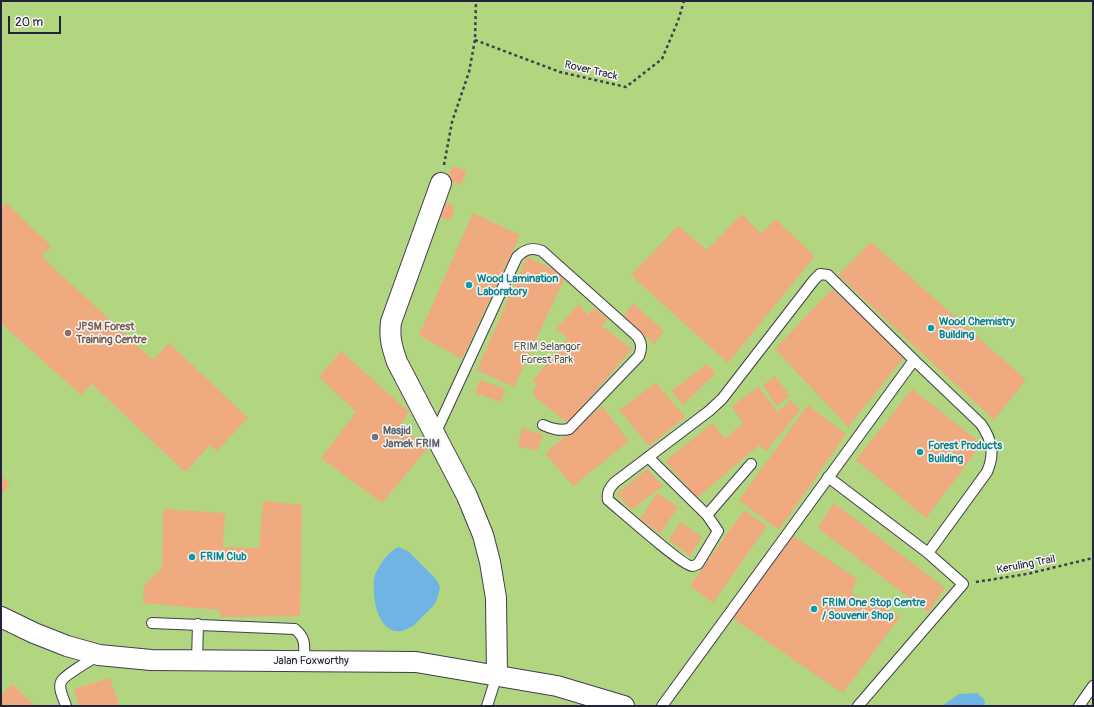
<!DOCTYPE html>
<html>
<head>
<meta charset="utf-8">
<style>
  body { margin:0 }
  #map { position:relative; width:1094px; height:707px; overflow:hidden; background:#ede0c0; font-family:Pangolin,sans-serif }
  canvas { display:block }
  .frame { position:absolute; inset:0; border:2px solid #22223b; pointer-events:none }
  .scale { position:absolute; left:8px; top:16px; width:53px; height:18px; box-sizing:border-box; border:2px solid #22223b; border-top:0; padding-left:5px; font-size:12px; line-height:14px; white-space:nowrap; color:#22223b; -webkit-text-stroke:3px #f6f6f2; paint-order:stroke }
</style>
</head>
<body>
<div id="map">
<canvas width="1094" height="707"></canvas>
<div class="frame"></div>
<div class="scale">20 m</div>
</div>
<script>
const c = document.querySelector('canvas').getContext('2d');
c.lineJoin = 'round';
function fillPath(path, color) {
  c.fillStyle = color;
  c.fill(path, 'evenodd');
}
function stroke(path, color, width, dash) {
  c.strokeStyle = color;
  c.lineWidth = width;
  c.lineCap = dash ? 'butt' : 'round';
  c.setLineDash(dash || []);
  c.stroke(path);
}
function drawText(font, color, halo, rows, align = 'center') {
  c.font = font + ' Pangolin,sans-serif';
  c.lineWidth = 3;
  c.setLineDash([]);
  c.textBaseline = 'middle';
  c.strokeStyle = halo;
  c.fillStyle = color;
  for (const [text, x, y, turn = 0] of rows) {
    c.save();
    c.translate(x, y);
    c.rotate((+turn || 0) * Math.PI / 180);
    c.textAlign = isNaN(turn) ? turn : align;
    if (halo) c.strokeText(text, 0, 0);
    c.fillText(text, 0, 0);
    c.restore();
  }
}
fillPath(new Path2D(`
  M 1,1 L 1093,1 L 1093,706 L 1,706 Z`), '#b1d67f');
fillPath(new Path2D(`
  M 398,547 L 408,551 L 435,578 L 440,586 C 437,606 433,606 420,619 C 417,622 414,626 411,627 C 386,642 375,613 374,594 C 374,588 373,580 375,575 C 380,564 387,553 398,547 Z
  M 977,693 L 984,699 L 985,704 L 983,706 L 942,706 L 959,694 Z`), '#70b4e6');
fillPath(new Path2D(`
  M 452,166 L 467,171 L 461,185 L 447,180 Z
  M 441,201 L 455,206 L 450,221 L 436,216 Z
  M 6,203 L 51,246 L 41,256 L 153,360 L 169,343 L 248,418 L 217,451 L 210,445 L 185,472 L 92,384 L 81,395 L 1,323 L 1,208 Z
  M 473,213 L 520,235 L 462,359 L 419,335 Z
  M 742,214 L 761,234 L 775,219 L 815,256 L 728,363 L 631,275 L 678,226 L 707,250 Z
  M 871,242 L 1026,380 L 994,420 L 838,275 Z
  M 527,257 L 566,275 L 514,387 L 477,370 Z
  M 832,289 L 906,355 L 848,427 L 775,349 Z
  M 633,303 L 664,331 L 654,344 L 624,316 Z
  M 579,304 L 587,315 L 594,308 L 608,319 L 602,326 L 632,349 L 568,423 L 532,395 L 537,384 L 533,380 L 568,338 L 556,329 Z
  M 341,351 L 409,412 L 399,427 L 428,448 L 382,503 L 321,458 L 356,412 L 319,377 Z
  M 707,364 L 716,373 L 683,405 L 671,391 Z
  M 775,376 L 790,396 L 777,406 L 763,385 Z
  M 480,380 L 505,389 L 501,402 L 475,393 Z
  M 656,383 L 685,417 L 649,446 L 619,410 Z
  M 758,387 L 778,412 L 791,400 L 800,410 L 766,451 L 759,445 L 697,498 L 665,461 L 713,423 L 725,439 L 743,423 L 732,406 Z
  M 912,389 L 982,444 L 926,518 L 856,460 Z
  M 808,405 L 846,434 L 779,530 L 739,500 Z
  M 602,406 L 629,441 L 573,486 L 545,453 Z
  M 522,428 L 543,435 L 537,451 L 518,446 Z
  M 647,469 L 663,486 L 631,510 L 617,494 Z
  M 1,476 L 10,484 L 1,495 Z
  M 657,493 L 678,507 L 660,534 L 640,519 Z
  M 263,501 L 302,505 L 300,616 L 220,617 L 220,610 L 143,603 L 144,586 L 162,567 L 163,509 L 225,513 L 223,547 L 259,548 Z
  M 834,503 L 945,588 L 928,612 L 818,528 Z
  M 744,510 L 767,526 L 713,603 L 690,586 Z
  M 680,522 L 702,537 L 690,556 L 669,540 Z
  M 792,535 L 857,579 L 851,592 L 864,602 L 872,596 L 900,617 L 843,693 L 732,618 Z
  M 110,678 L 120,706 L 79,706 L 74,689 Z
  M 12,684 L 35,706 L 1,706 L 1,695 Z`), '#efaa80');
const lane = new Path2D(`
  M 435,434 L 517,257 C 525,249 532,247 542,251 L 637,336 C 642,343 642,348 639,356 L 569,429 C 559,431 552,429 543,425
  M 648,457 L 707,515 L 718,531 L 698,564 C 696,565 694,566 692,566 C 684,567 619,509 608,500 C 607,492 609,489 614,483 L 709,411 L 722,399 L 814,280 L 820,274 L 828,275 L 914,360 L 981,424 C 992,440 995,454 987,472 L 928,553
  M 828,477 L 928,553 L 963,584 L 858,706
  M 707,515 L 751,464
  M 152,623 L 295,629 C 307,639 304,647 304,661
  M 197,661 L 198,624
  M 66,706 C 64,699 58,689 61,682 C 64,675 91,660 99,655
  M 487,706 L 497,675
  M 662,706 L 914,360
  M 1079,706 L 1093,686`);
const street = new Path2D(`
  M 441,183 L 391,322 C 389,338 392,347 397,362 L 467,496 L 483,535 L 490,562 L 496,598 L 497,675
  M 1,617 L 34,633 L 67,646 L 99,655 L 151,660 L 416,662 L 557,686 L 624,706`);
stroke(lane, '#403e4f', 12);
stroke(street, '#403e4f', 22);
stroke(new Path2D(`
  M 475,40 L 560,72 L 626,87 L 662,59 L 678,21 L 684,1
  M 444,165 L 452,122 L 469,72 L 475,40 L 476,1
  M 976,582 L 1027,574 L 1093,558`), '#403e4f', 2.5, [3, 3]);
stroke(lane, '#fff', 10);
stroke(street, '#fff', 20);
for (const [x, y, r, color] of [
  [469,285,4,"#0f9aa8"],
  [931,328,4,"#0f9aa8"],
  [68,333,4,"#8d6e63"],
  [375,437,4,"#6b7280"],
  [920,452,4,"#0f9aa8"],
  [192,557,4,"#0f9aa8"],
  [814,609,4,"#0f9aa8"]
]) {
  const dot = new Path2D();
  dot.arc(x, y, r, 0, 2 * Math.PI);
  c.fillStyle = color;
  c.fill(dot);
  stroke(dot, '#f6f6f2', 1.5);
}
drawText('11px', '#22223b', '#f6f6f2', [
  ["Rover Track",591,71,13],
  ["Keruling Trail",1026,565,-11],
  ["Jalan Foxworthy",311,661]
]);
drawText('bold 11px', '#0d838f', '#f6f6f2', [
  ["Wood Lamination",477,279],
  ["Laboratory",477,292],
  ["Wood Chemistry",939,322],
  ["Building",939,335],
  ["Forest Products",928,446],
  ["Building",928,459],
  ["FRIM Club",200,557],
  ["FRIM One Stop Centre",822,603],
  ["/ Souvenir Shop",822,616]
], 'left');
drawText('bold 11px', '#785e54', '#f6f6f2', [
  ["JPSM Forest",76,327],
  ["Training Centre",76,340]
], 'left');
drawText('11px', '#4d584f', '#f6f6f2', [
  ["FRIM Selangor",547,347],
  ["Forest Park",547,360]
]);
drawText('bold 11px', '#5b616d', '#f6f6f2', [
  ["Masjid",383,431],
  ["Jamek FRIM",383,444]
], 'left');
</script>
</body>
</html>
